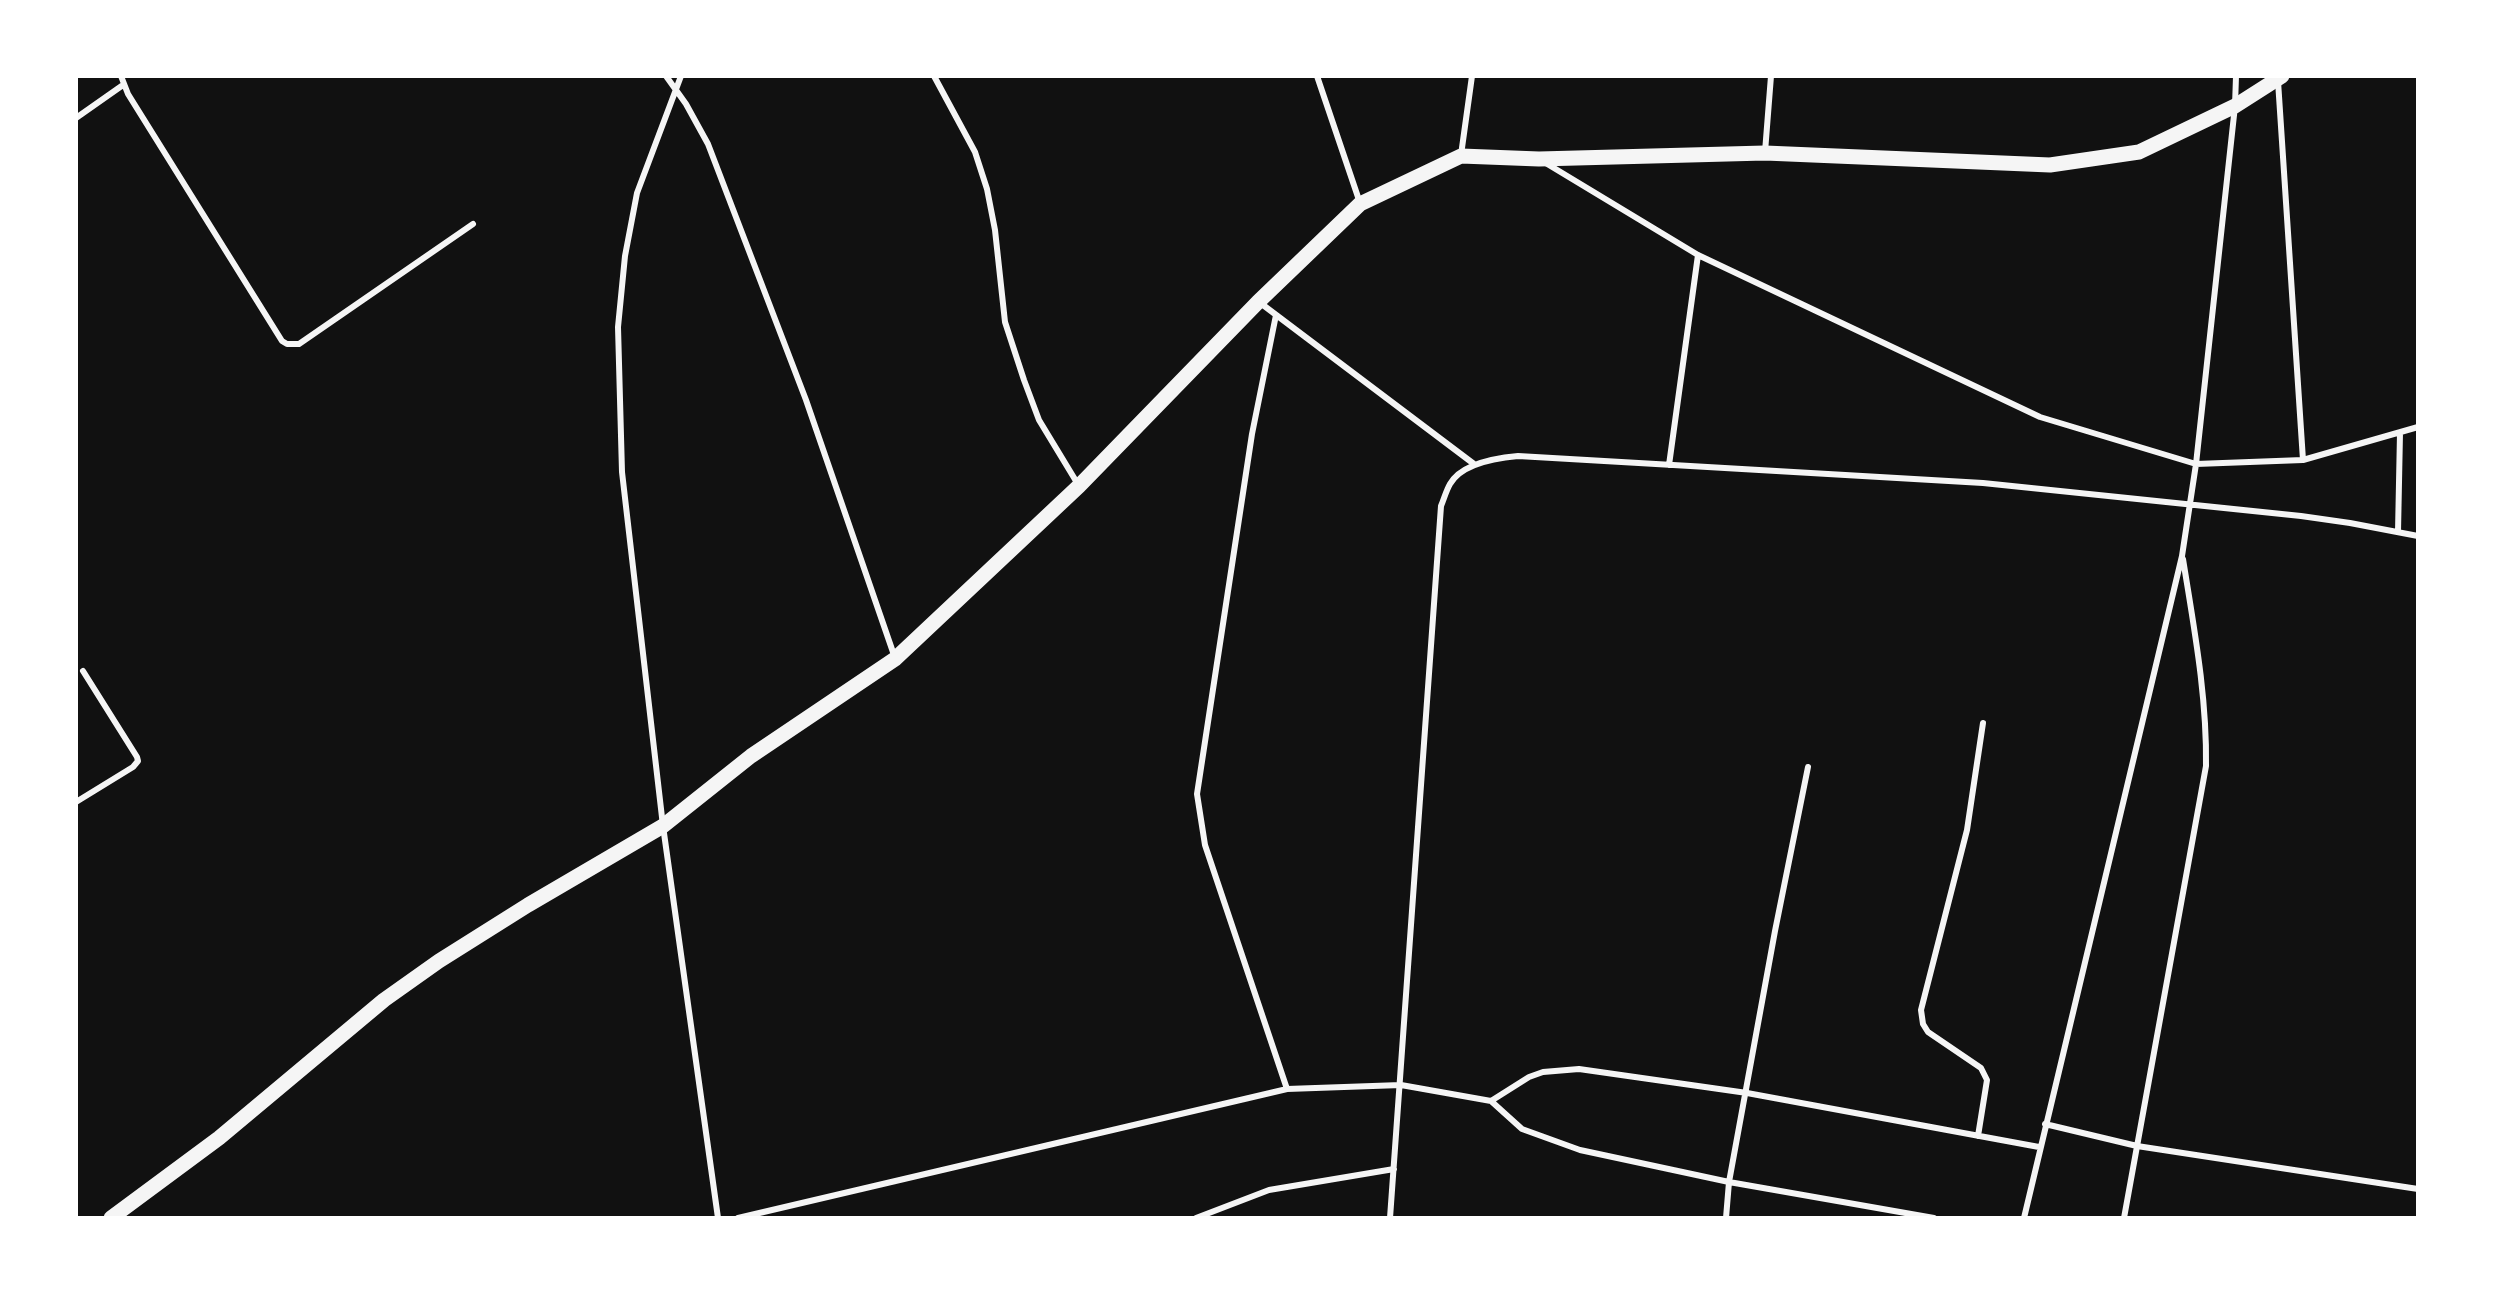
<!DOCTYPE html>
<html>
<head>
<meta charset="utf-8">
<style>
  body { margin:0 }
  #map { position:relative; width:2494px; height:1294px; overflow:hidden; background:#111; font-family:"Noto Serif",serif }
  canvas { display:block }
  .frame { position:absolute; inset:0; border:78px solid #fff; pointer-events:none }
</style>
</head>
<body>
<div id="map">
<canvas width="2494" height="1294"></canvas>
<div class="frame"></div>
</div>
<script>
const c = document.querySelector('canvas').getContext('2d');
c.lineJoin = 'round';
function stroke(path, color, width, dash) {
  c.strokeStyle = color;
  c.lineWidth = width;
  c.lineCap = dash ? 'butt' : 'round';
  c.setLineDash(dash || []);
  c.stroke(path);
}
stroke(new Path2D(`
  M 121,76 L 128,94 L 282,341 L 287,344 L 299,344 L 473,224
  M 666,76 L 686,104 L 708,144 L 806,400 L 895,658
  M 681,76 L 637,193 L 625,256 L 618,327 L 622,472 L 663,826 L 718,1218
  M 934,76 L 975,152 L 987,189 L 995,230 L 1005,322 L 1024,380 L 1039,420 L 1079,486
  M 1317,76 L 1360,203
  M 2278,81 L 2303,460
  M 76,118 L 123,85
  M 1765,152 L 1771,76
  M 1461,155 L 1472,76
  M 1544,162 L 1698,255 L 2040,417 L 2196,464 L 2303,460 L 2418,427
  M 1259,302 L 1474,464
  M 1276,315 L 1252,434 L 1197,794 L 1205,845 L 1287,1089
  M 1669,465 L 1698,255
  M 2398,532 L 2400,433
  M 76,802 L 133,767 L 138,761 L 137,757 L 83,671
  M 1491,1101 L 1522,1129 L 1580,1150 L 1729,1182 L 1934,1218
  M 2045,1124 L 2137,1146 L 2418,1189
  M 1978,1136 L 1987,1080 L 1981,1068 L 1928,1032 L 1923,1024 L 1921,1010 L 1967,830 L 1983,723
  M 738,1218 L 1287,1089 L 1401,1085 L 1491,1101 L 1529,1077 L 1543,1072 L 1579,1069 L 1747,1093 L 2039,1147
  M 1196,1218 L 1269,1190 L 1394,1169
  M 1390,1218 L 1441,506 C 1444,499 1446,491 1450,484 C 1462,463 1496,458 1518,456 L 1983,483 L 2301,516 L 2350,523 L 2418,536
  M 1726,1218 L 1729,1182 L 1775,931 L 1808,767
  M 2024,1218 L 2182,556 L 2196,464 L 2235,106 L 2236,76
  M 2124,1218 L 2206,766 C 2207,696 2194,628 2183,559`), '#f5f5f5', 6);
stroke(new Path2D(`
  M 111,1218 L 219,1138 L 384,1000 L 439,961 L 528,905 L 663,826 L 751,756 L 895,659 L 1079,486 L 1258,302 L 1360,204 L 1461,156 L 1539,159 L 1765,153 L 2050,165 L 2139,152 L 2235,106 L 2282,76`), '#f5f5f5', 15);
</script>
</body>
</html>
